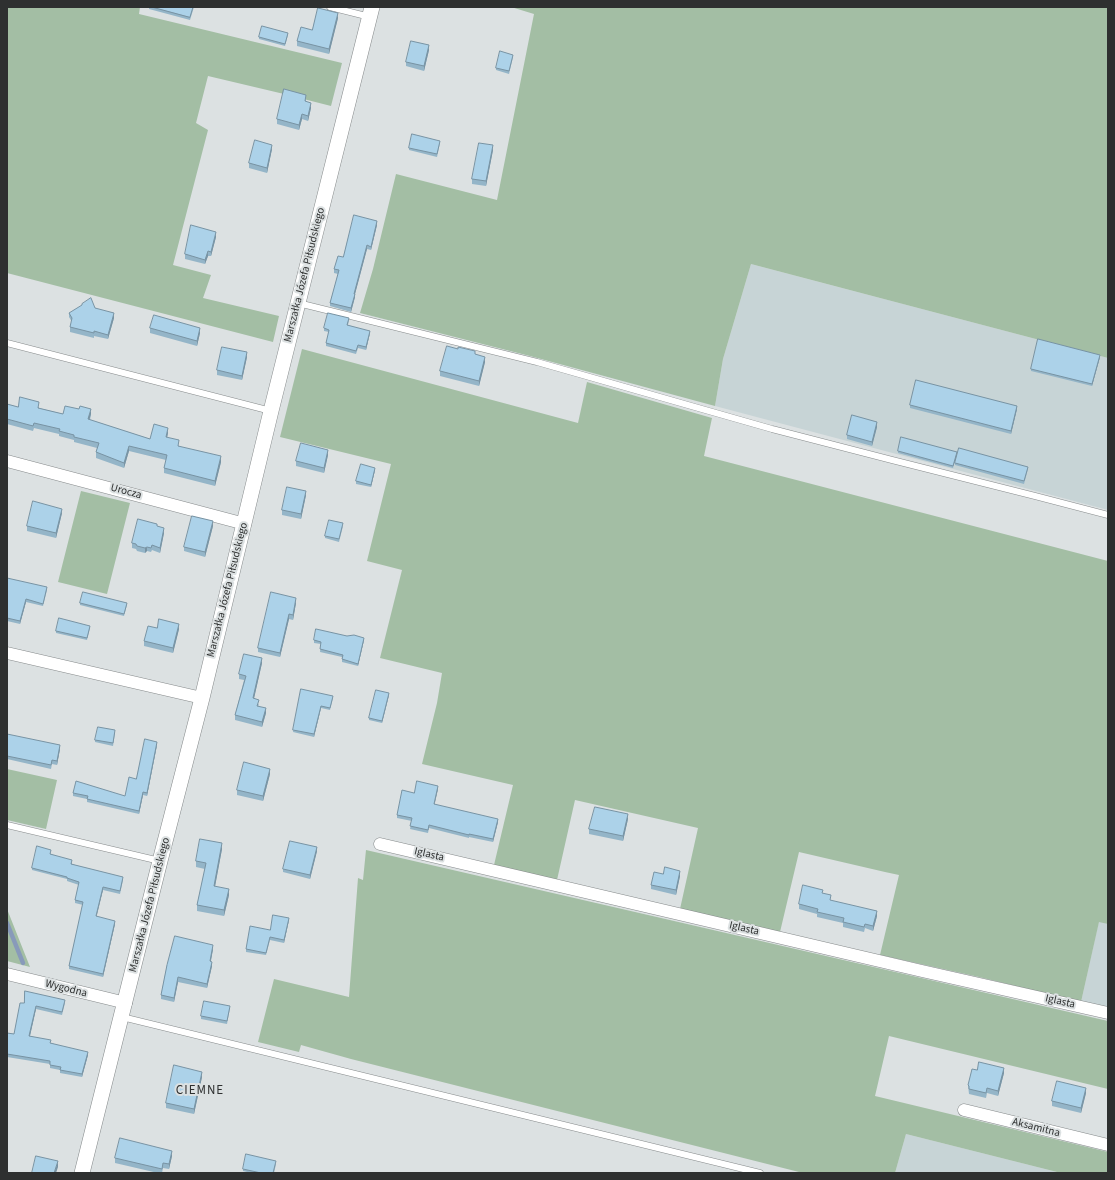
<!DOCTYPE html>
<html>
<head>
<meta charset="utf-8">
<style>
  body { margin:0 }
  #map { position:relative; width:1115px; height:1180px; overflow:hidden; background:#dce1e2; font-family:"Source Sans 3",sans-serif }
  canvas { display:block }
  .frame { position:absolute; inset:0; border:8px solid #2e3030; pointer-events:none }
</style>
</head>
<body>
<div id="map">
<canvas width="1115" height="1180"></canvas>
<div class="frame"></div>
</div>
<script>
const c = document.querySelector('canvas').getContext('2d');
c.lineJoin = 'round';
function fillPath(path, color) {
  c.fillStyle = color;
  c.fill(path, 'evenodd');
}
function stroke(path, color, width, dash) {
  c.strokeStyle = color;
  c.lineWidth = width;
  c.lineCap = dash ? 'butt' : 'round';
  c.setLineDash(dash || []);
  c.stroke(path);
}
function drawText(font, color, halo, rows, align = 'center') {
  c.font = font + ' "Source Sans 3",sans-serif';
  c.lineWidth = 4;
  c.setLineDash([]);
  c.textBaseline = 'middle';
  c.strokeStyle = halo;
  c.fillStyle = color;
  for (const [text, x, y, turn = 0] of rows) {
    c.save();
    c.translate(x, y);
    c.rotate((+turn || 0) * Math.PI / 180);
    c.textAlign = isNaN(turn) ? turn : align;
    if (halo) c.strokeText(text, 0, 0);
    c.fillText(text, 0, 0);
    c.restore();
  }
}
fillPath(new Path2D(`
  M 751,264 L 1108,358 L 1108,510 L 715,406 L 723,359 Z
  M 1099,921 L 1108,924 L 1108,1008 L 1081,1002 Z
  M 906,1134 L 1061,1173 L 895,1173 Z`), '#c7d4d6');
fillPath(new Path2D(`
  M 7,7 L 140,7 L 139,14 L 342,63 L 331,106 L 284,94 L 208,76 L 196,123 L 208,130 L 173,265 L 211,275 L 203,298 L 279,316 L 273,342 L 7,273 Z
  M 511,7 L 1108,7 L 1108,358 L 751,264 L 723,359 L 715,406 L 530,356 L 360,313 L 373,269 L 396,174 L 497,200 L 534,14 Z
  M 302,349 L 578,423 L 587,382 L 712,418 L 704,456 L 1108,561 L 1108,924 L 1099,922 L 1081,1002 L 979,977 L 880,955 L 899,875 L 885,872 L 799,852 L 780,932 L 680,909 L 698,828 L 575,800 L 557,880 L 494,865 L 513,785 L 422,764 L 437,703 L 442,673 L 380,658 L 402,570 L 367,561 L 391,464 L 280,437 Z
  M 81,491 L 130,503 L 107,594 L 58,582 Z
  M 7,769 L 57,780 L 46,829 L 7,820 Z
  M 366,850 L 1108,1021 L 1108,1089 L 889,1036 L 875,1096 L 1108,1152 L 1108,1173 L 1061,1173 L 906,1134 L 895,1173 L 803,1173 L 351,1059 L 301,1045 L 299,1052 L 258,1042 L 274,979 L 349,997 L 358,878 L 363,880 Z
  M 7,909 L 30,967 L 7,961 Z`), '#a3bea4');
stroke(new Path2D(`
  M 7,923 L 23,963`), '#889aba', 4.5);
const service = new Path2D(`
  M 330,7 L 370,17
  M 298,303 L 537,362 L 772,429 L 892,460 L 1035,496 L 1108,515
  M 7,343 L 271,411
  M 7,825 L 160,861
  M 122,1017 L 760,1173`);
const minor = new Path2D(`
  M 7,461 L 245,524
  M 7,653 L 202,698
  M 380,844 L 922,971 L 1108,1013
  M 7,974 L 126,1003
  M 964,1110 L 1108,1145`);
const tertiary = new Path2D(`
  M 82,1173 L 160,861 L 202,698 L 271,411 L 372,7`);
stroke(service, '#878b8c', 7);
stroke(minor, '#878b8c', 13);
stroke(tertiary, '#878b8c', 16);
stroke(service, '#fff', 6);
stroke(minor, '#fff', 12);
stroke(tertiary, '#fff', 15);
fillPath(new Path2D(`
  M 149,7 L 194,7 L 190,20 L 149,9 Z
  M 338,18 L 329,54 L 297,46 L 297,41 L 312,30 Z
  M 288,35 L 285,46 L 259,39 L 259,37 Z
  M 429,50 L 424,71 L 406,66 L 406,62 Z
  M 513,57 L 509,74 L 496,70 L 496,68 Z
  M 306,99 L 306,102 L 311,108 L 308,121 L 302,119 L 299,130 L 277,124 L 277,119 Z
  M 440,143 L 437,157 L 409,150 L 409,148 Z
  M 272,149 L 267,173 L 249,168 L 249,163 Z
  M 493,150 L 486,186 L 472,184 L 472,179 Z
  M 377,225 L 371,250 L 367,249 L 355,294 L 355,297 L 351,312 L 330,306 L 330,303 L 338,274 L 334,273 L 334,269 L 343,257 Z
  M 216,237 L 211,256 L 208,256 L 205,264 L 185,259 L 185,254 Z
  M 95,308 L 114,318 L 108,339 L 94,336 L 94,338 L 70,332 L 70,327 L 72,322 L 69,317 L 69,313 Z
  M 349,320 L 348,325 L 370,333 L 366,350 L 358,348 L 356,354 L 326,346 L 326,343 L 329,332 L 324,331 L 324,328 Z
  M 150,328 L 200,333 L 197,346 L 150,333 Z
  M 475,354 L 485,362 L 479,386 L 440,376 L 440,371 Z
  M 247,357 L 242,380 L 217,375 L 217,370 Z
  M 1100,357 L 1092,386 L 1031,371 L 1031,369 Z
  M 7,404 L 18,407 L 39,407 L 39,408 L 63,414 L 91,414 L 90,420 L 150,439 L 168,433 L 167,438 L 179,446 L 221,462 L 215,486 L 164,473 L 164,468 L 166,460 L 129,451 L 124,468 L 96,458 L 96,452 L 97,448 L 74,442 L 74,440 L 59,436 L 59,434 L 34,428 L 33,431 L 7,424 Z
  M 910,405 L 1017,409 L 1011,434 L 910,408 Z
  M 877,427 L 872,446 L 847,439 L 847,435 Z
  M 898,451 L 957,455 L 953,468 L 898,453 Z
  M 328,455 L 324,473 L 296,466 L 296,461 Z
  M 955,463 L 1028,469 L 1024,484 L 955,465 Z
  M 375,470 L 371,487 L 356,484 L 356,481 Z
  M 306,495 L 301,519 L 282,515 L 282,510 Z
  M 62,513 L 56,538 L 27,531 L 27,526 Z
  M 157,526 L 164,533 L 160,553 L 152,550 L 151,552 L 147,551 L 145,553 L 137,551 L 136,549 L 132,548 L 132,543 Z
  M 213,526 L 205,557 L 184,551 L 184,547 Z
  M 343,526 L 339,542 L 325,538 L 325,536 Z
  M 7,578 L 47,590 L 43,606 L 26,602 L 20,624 L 7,621 Z
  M 80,603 L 127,605 L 124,616 L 80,605 Z
  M 296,603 L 293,620 L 289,619 L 280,657 L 258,652 L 258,648 Z
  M 90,628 L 87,640 L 56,633 L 56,631 Z
  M 157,628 L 179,629 L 173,653 L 144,646 L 144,641 Z
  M 347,636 L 364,640 L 358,666 L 342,662 L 342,657 L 320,652 L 321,644 L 314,643 L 314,640 Z
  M 262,663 L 254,698 L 259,705 L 258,706 L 266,713 L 262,727 L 235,720 L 235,715 L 244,680 L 239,679 L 239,674 Z
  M 301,689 L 333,698 L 330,710 L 321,708 L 314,737 L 293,732 Z
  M 389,695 L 382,723 L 369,720 L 369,718 Z
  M 115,733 L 113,746 L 95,742 L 95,740 Z
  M 7,734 L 60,749 L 57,765 L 52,764 L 51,769 L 7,759 Z
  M 157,745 L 147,796 L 143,795 L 139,814 L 87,802 L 87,799 L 73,796 L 73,793 L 125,796 Z
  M 270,774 L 263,801 L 237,795 L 237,790 Z
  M 438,789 L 434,804 L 498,822 L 493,842 L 469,837 L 469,838 L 429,828 L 428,833 L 410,829 L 412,821 L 397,818 L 397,815 L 414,793 Z
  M 628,819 L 623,841 L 589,834 L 589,829 Z
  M 222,849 L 215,886 L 229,895 L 224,916 L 197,911 L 197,905 L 205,869 L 196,867 L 196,861 Z
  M 317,851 L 310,879 L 283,872 L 283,869 Z
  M 51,853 L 51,854 L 72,863 L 72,864 L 123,880 L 120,894 L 103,890 L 96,916 L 115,924 L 103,977 L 69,969 L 69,966 L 83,905 L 75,903 L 75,900 L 79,885 L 67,881 L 67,879 L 32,870 L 32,868 Z
  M 663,874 L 680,876 L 676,895 L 651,889 L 651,885 Z
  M 823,894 L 831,901 L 877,916 L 873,931 L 865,928 L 864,932 L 843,927 L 843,923 L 817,917 L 817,914 L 799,909 L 799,904 Z
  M 289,920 L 284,943 L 270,940 L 266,955 L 246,952 L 246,949 L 270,930 Z
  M 213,949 L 211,961 L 212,966 L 207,988 L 178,982 L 174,1002 L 161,999 L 161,995 L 167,965 Z
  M 24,1003 L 65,1003 L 62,1015 L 36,1009 L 30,1036 L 88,1055 L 82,1077 L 60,1073 L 60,1070 L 50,1068 L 50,1064 L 7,1057 L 7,1033 L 14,1034 Z
  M 230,1008 L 227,1024 L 201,1019 L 201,1016 Z
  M 977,1070 L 1004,1073 L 998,1096 L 987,1093 L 986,1098 L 969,1094 L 968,1085 Z
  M 202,1077 L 194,1114 L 166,1108 L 166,1103 Z
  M 1086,1093 L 1081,1113 L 1052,1106 L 1052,1101 Z
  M 172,1156 L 169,1169 L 163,1168 L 162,1173 L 158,1173 L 115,1163 L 115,1158 Z
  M 276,1164 L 274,1173 L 251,1173 L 243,1171 L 243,1169 Z`), '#94b5c8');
fillPath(new Path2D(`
  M 338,13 L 338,18 L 329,54 L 329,49 Z
  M 429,45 L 429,50 L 424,71 L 424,66 Z
  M 311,103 L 311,108 L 308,121 L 308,116 Z
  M 302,114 L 302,119 L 299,130 L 299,125 Z
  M 272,145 L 272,149 L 267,173 L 267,168 Z
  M 493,145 L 493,150 L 486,186 L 486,181 Z
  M 377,221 L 377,225 L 371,250 L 371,247 Z
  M 216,232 L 216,237 L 211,256 L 211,252 Z
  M 367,245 L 367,249 L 355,294 L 355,297 L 351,312 L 351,308 L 354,294 Z
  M 208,251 L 208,256 L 205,264 L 205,260 Z
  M 114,313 L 114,318 L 108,339 L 108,335 Z
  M 200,328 L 200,333 L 197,346 L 197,341 Z
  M 370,331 L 370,333 L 366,350 L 366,347 Z
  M 247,352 L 247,357 L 242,380 L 242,376 Z
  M 1100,355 L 1100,357 L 1092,386 L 1092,384 Z
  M 485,357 L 485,362 L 479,386 L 479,381 Z
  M 1017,406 L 1017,409 L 1011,434 L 1011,431 Z
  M 91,409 L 91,414 L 88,424 L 88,419 Z
  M 877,422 L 877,427 L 872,446 L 872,442 Z
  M 168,428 L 168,433 L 166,442 L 166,437 Z
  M 129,446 L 129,451 L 124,468 L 124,463 Z
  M 328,450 L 328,455 L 324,473 L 324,468 Z
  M 221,456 L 221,462 L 215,486 L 215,481 Z
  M 375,468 L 375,470 L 371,487 L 371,485 Z
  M 306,491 L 306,495 L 301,519 L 301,514 Z
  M 62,509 L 62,513 L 56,538 L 56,533 Z
  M 213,521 L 213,526 L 205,557 L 205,552 Z
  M 164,528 L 164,533 L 160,553 L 160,548 Z
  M 147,547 L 147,551 L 145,553 L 145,548 Z
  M 296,598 L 296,603 L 293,620 L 293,615 Z
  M 26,599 L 26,602 L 20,624 L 20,621 Z
  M 289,614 L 289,619 L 280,657 L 280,653 Z
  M 179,624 L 179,629 L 173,653 L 173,648 Z
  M 364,638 L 364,640 L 358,666 L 358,664 Z
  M 262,658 L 262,663 L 253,703 L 253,698 Z
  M 389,693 L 389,695 L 382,723 L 382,721 Z
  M 321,706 L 321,708 L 314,737 L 314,734 Z
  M 266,708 L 266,713 L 262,727 L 262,722 Z
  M 157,742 L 157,745 L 147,796 L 147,793 Z
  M 60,745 L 60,749 L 57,765 L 57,761 Z
  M 270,769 L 270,774 L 263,801 L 263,796 Z
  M 438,786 L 438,789 L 434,807 L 434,804 Z
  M 143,792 L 143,795 L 139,814 L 139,811 Z
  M 628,814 L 628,819 L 623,841 L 623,836 Z
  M 498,819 L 498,822 L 493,842 L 493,839 Z
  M 222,843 L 222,849 L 214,892 L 214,886 Z
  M 317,847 L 317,851 L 310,879 L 310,875 Z
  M 680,871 L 680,876 L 676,895 L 676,890 Z
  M 103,887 L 103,890 L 96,919 L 96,916 Z
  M 229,889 L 229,895 L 224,916 L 224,910 Z
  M 877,911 L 877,916 L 873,931 L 873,926 Z
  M 289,918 L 289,920 L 284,943 L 284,940 Z
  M 115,921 L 115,924 L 103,977 L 103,974 Z
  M 213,945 L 213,949 L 210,965 L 210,961 Z
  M 212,962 L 212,966 L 207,988 L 207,984 Z
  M 178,977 L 178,982 L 174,1002 L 174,998 Z
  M 36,1006 L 36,1009 L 29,1040 L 29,1036 Z
  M 88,1052 L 88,1055 L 82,1077 L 82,1074 Z
  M 1004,1068 L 1004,1073 L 998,1096 L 998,1091 Z
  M 202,1072 L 202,1077 L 194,1114 L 194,1109 Z
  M 1086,1088 L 1086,1093 L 1081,1113 L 1081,1108 Z
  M 172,1151 L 172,1156 L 169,1169 L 169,1164 Z
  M 58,1161 L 58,1167 L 56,1173 L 54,1173 Z`), '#7893a3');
const building = new Path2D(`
  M 152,7 L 193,7 L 190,17 Z
  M 318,8 L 338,13 L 329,49 L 297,41 L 301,27 L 312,30 Z
  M 262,26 L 288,33 L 285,44 L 259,37 Z
  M 411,41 L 429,45 L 424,66 L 406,62 Z
  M 500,51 L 513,55 L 509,71 L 496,68 Z
  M 284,89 L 306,95 L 305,101 L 311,103 L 308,116 L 302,114 L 299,125 L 277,119 Z
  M 412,134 L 440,141 L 437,154 L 409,148 Z
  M 255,140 L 272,145 L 267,168 L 249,163 Z
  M 479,143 L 493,145 L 486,181 L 472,179 Z
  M 354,215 L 377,221 L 371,247 L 367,245 L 354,294 L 355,294 L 351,308 L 330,303 L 339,270 L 334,269 L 338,256 L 343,257 Z
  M 191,225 L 216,232 L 211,252 L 208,251 L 205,260 L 185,254 Z
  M 91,298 L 95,308 L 114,313 L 108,335 L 94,331 L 94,333 L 70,327 L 72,318 L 69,313 L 82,305 L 82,304 Z
  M 328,313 L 349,318 L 347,325 L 370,331 L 366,347 L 358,345 L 356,351 L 326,343 L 329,330 L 324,328 Z
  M 154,315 L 200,328 L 197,341 L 150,328 Z
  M 1038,339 L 1100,355 L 1092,384 L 1031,369 Z
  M 447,346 L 458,349 L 458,347 L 475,351 L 475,354 L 485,357 L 479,381 L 440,371 Z
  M 222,347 L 247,352 L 242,376 L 217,370 Z
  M 916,380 L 1017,406 L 1011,431 L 910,405 Z
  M 20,397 L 39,402 L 38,408 L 63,414 L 65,406 L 79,409 L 80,406 L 91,409 L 88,419 L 150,439 L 154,424 L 168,428 L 166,437 L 179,440 L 178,446 L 221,456 L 215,481 L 164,468 L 167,455 L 129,446 L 124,463 L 96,452 L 99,443 L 74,437 L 74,435 L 59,431 L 60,429 L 34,423 L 33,426 L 7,419 L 7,404 L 18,407 Z
  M 852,415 L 877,422 L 872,442 L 847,435 Z
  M 901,437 L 957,452 L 953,466 L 898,451 Z
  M 301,443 L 328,450 L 324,468 L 296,461 Z
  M 959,448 L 1028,467 L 1024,481 L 955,463 Z
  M 361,464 L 375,468 L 371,485 L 356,481 Z
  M 287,487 L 306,491 L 301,514 L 282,510 Z
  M 33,501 L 62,509 L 56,533 L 27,526 Z
  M 192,516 L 213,521 L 205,552 L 184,547 Z
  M 138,519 L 157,524 L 157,526 L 164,528 L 160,548 L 152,545 L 151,548 L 147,547 L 145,548 L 137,546 L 136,544 L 132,543 Z
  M 329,520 L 343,523 L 339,539 L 325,536 Z
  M 7,578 L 47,587 L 43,604 L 26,599 L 20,621 L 7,618 Z
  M 83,592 L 127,603 L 124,614 L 80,603 Z
  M 271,592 L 296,598 L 293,615 L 289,614 L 280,653 L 258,648 Z
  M 59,618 L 90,626 L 87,638 L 56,631 Z
  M 159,619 L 179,624 L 173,648 L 144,641 L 148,626 L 157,628 Z
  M 316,629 L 347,636 L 354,635 L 364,638 L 358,664 L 342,659 L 343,655 L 320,649 L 321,642 L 314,640 Z
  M 244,654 L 262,658 L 253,698 L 259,700 L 257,706 L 266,708 L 262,722 L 235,715 L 246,676 L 239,674 Z
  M 301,689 L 333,696 L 330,708 L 321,706 L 314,734 L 293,730 Z
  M 376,690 L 389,693 L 382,721 L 369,718 Z
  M 98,727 L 115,730 L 113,743 L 95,740 Z
  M 7,734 L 60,745 L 57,761 L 52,760 L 51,765 L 7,756 Z
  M 145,739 L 157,742 L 147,793 L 143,792 L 139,811 L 87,799 L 88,796 L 73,793 L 76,781 L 125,796 L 129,777 L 136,779 Z
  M 244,762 L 270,769 L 263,796 L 237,790 Z
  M 417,781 L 438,786 L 434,804 L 498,819 L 493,839 L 469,834 L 469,835 L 429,825 L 428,830 L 410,826 L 412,818 L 397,815 L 402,790 L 414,793 Z
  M 595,807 L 628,814 L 623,836 L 589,829 Z
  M 200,839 L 222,843 L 214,886 L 229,889 L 224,910 L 197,905 L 206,863 L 196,861 Z
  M 290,841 L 317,847 L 310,875 L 283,869 Z
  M 37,846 L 51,850 L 50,854 L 72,860 L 71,864 L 123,877 L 120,891 L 103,887 L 96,916 L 115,921 L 103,974 L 69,966 L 83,902 L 75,900 L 79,882 L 67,878 L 67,877 L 32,868 Z
  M 665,867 L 680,871 L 676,890 L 651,885 L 654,872 L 663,874 Z
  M 803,885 L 823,890 L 822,893 L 831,895 L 830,900 L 877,911 L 873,926 L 865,924 L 864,927 L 843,922 L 844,918 L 817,912 L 818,909 L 799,904 Z
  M 273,915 L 289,918 L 284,940 L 270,937 L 266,953 L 246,949 L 250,926 L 270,930 Z
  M 175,936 L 213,945 L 210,961 L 212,962 L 207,984 L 178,977 L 174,998 L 161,995 L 167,965 Z
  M 25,991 L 65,1000 L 62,1012 L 36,1006 L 29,1036 L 51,1040 L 50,1043 L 88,1052 L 82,1074 L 60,1070 L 61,1067 L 50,1065 L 50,1061 L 7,1054 L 7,1033 L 14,1034 L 20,1003 L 24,1003 Z
  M 204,1001 L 230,1006 L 227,1021 L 201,1016 Z
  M 979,1062 L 1004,1068 L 998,1091 L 987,1088 L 986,1093 L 969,1089 L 969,1086 L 968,1085 L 972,1069 L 977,1070 Z
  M 174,1065 L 202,1072 L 194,1109 L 166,1103 Z
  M 1057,1081 L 1086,1088 L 1081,1108 L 1052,1101 Z
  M 120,1138 L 172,1151 L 169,1164 L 163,1163 L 162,1169 L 115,1158 Z
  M 246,1154 L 276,1161 L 273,1173 L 261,1173 L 243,1169 Z
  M 36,1156 L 58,1161 L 54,1173 L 32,1173 Z`);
fillPath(building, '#acd2e9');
stroke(building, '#7893a3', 1);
drawText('11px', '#2e3030', '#dce1e2', [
  ["Marszałka Józefa Piłsudskiego",305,275,-76],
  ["Urocza",126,492,15],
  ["Marszałka Józefa Piłsudskiego",228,590,-76],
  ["Iglasta",429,855,13],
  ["Marszałka Józefa Piłsudskiego",150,905,-76],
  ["Iglasta",744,929,13],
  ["Wygodna",66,989,14],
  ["Iglasta",1060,1002,13],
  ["Aksamitna",1036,1128,14]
]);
c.letterSpacing = '1px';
drawText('13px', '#2e3030', '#dce1e2', [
  ["CIEMNE",200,1091]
]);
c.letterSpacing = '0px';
</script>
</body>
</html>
